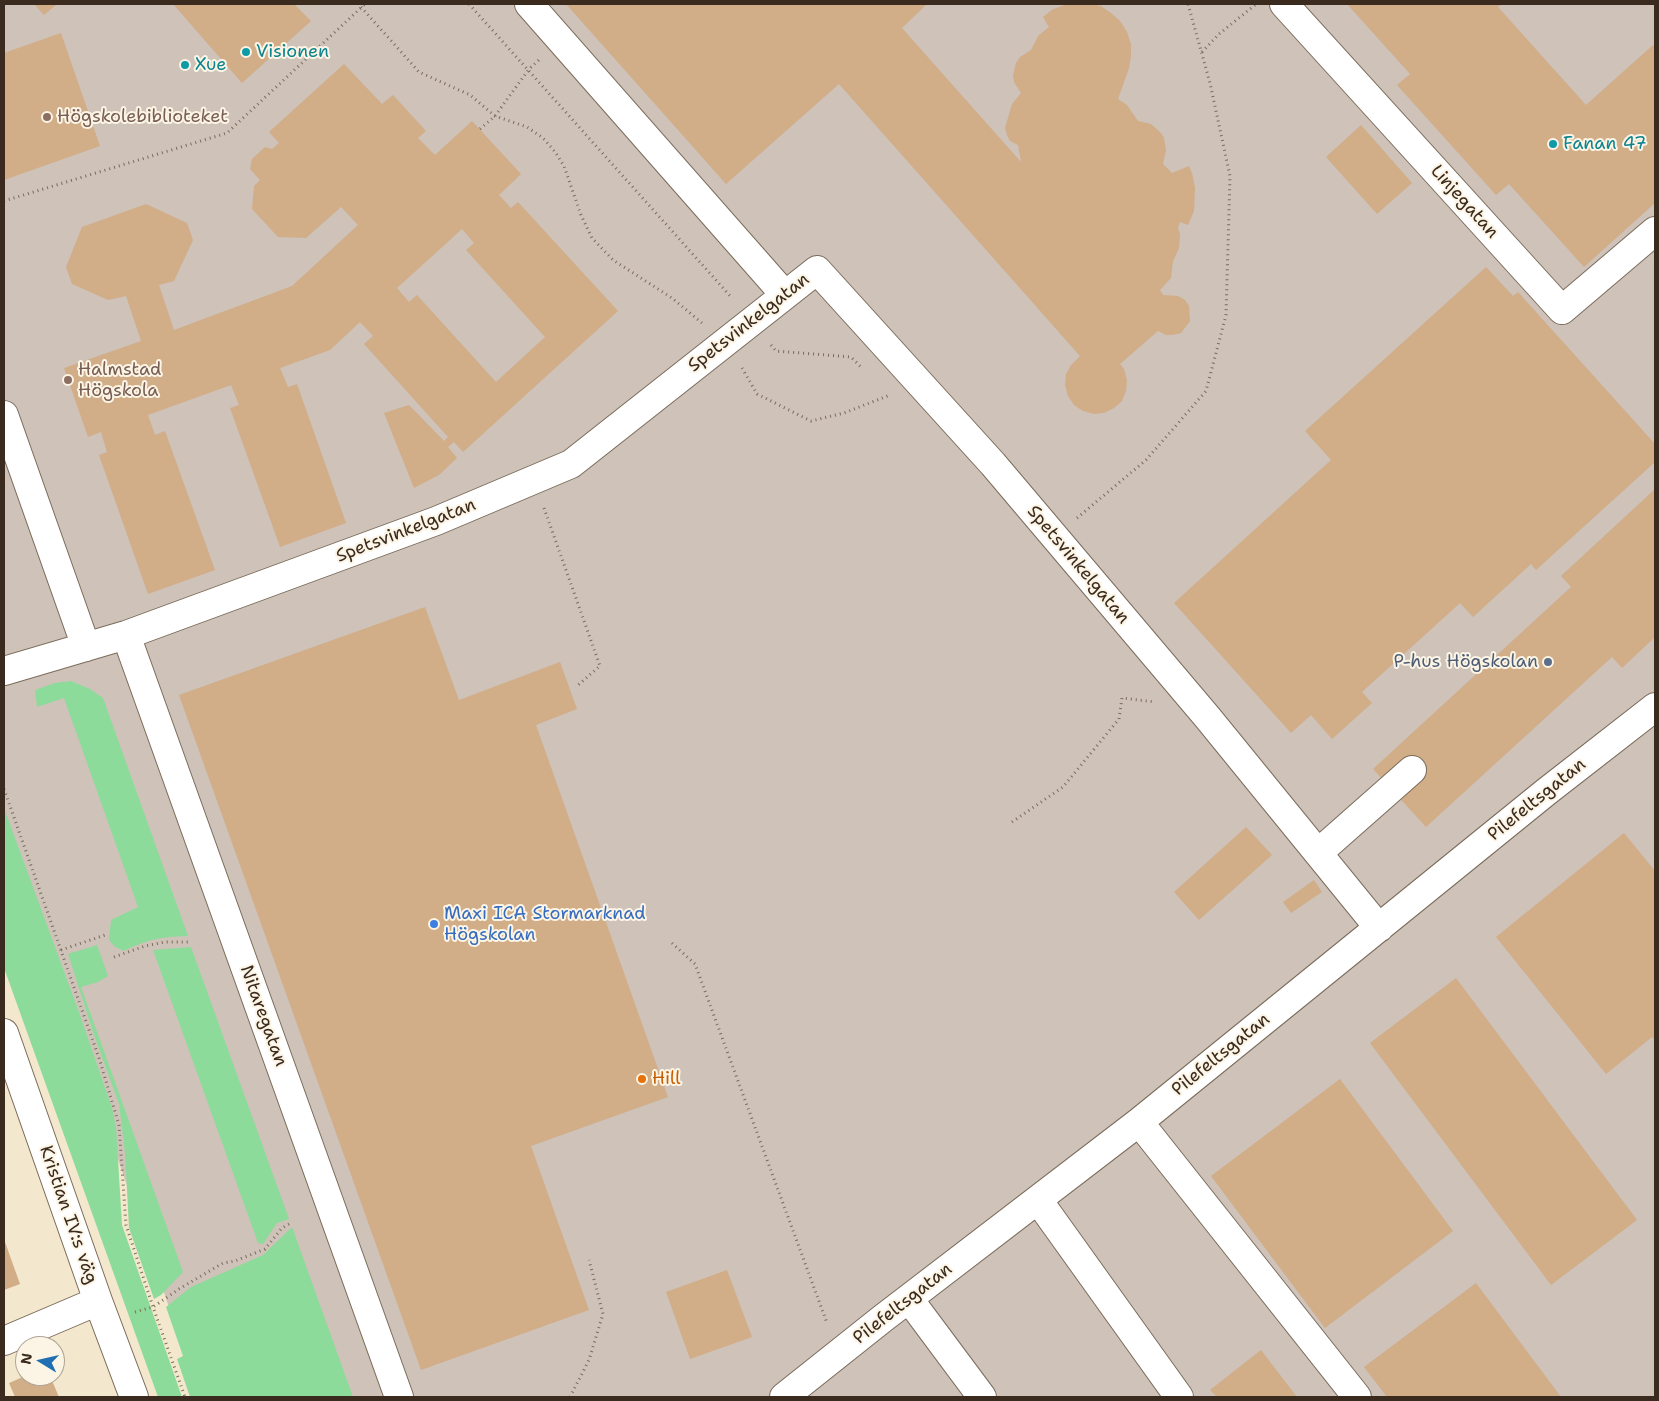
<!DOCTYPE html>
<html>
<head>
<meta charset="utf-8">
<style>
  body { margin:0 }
  #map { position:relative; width:1659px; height:1401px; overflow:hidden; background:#f3e8cd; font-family:"Shantell Sans",sans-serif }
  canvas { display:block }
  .frame { position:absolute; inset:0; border:5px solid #3b2a1e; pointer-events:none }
  .north { position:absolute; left:15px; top:1336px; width:50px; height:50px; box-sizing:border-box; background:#fcf5e5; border:1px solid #afa495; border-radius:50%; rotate:279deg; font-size:14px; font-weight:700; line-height:20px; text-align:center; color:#3b2a1e }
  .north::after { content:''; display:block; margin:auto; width:18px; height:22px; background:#1f6fb2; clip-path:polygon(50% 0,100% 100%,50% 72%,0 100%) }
</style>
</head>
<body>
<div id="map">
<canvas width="1659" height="1401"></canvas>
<div class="frame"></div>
<div class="north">N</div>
</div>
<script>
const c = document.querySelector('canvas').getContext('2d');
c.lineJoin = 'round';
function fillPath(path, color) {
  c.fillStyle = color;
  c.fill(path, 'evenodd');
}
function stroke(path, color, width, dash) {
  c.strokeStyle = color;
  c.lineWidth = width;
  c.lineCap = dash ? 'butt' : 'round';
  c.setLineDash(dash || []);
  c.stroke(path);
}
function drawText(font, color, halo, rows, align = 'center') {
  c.font = font + ' "Shantell Sans",sans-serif';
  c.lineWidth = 4;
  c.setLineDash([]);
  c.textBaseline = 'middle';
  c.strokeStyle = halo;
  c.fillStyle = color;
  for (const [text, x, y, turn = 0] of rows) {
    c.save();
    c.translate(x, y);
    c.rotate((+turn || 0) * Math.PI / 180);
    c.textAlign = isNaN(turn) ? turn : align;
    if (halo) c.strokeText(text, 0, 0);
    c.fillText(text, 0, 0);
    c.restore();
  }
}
fillPath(new Path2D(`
  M 4,4 L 1655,4 L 1655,1397 L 200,1397 L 4,829 Z`), '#cec2b9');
fillPath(new Path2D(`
  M 71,681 L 90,689 L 103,698 L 188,936 C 161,937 148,939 124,951 L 115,947 L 109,940 L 111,920 L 138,907 L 64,698 L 37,707 L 35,690 L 55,683 Z
  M 4,808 L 80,1015 L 112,1108 L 116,1127 L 122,1225 L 182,1397 L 158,1397 L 4,968 Z
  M 97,945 L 108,976 L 98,982 L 81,987 L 183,1272 L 161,1295 L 154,1299 L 129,1228 L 125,1153 L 119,1104 L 94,1035 L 68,954 Z
  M 191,947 L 289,1219 L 277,1223 L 263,1244 L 258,1243 L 153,950 Z
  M 292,1227 L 353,1397 L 190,1397 L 177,1359 L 183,1356 L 166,1307 L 191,1287 L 263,1255 Z`), '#8ddb9a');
fillPath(new Path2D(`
  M 34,4 L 57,4 L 44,15 Z
  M 173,4 L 294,4 L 311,21 L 242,83 Z
  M 566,4 L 927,4 L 902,28 L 1021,162 L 1018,145 L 1010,141 L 1007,135 L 1005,128 L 1012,104 L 1021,93 L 1014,82 L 1013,75 L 1016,63 L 1020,57 L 1031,50 L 1038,36 L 1049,27 L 1043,17 L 1053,9 L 1068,4 L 1093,4 L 1101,6 L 1111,13 L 1120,21 L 1127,32 L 1131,44 L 1131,56 L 1129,68 L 1118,99 L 1127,105 L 1138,121 L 1151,124 L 1161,133 L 1164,138 L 1166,150 L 1163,164 L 1172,173 L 1189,166 L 1192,173 L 1195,188 L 1194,211 L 1188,225 L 1180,222 L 1178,228 L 1180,234 L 1179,248 L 1173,261 L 1171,278 L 1160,290 L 1163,295 L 1178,296 L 1185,300 L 1189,306 L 1190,321 L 1181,333 L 1173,335 L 1166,335 L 1158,331 L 1120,364 L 1124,369 L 1127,380 L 1126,391 L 1122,401 L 1114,408 L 1104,413 L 1094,414 L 1083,411 L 1074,405 L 1068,396 L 1065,385 L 1066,374 L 1071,365 L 1080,356 L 839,84 L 726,184 Z
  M 1347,4 L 1502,4 L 1498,7 L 1586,105 L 1653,45 L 1655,47 L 1655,203 L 1584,267 L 1509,184 L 1496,195 L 1397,85 L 1410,74 Z
  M 61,33 L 100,146 L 4,180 L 4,53 Z
  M 344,64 L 382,104 L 393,95 L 426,131 L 418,138 L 435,155 L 472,121 L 521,174 L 499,195 L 511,208 L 518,202 L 618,311 L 463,452 L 454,442 L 448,447 L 457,458 L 439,475 L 414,488 L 384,413 L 409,405 L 444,441 L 448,437 L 364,344 L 373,336 L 360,322 L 330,350 L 280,368 L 288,387 L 297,384 L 346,523 L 280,547 L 230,408 L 239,405 L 231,385 L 148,415 L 155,435 L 165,431 L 215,570 L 148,594 L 99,455 L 107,452 L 101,432 L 88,437 L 64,368 L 141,341 L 126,296 L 108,300 L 72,284 L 66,267 L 82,227 L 146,204 L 187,223 L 193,240 L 174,281 L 159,285 L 174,330 L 292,286 L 358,225 L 341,207 L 306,238 L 278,237 L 252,209 L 254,186 L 260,180 L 250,169 L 252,159 L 265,147 L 272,149 L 279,143 L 269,132 ZM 462,229 L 474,243 L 466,250 L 545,337 L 496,382 L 417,295 L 409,302 L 397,288 Z
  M 1361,125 L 1412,183 L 1377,214 L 1326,157 Z
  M 1486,267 L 1513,296 L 1518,292 L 1655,444 L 1655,462 L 1536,570 L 1531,564 L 1473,617 L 1460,603 L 1362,692 L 1372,703 L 1332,739 L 1311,715 L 1291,733 L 1174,603 L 1331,460 L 1305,431 Z
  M 1655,489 L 1655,637 L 1622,668 L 1612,657 L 1426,827 L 1373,769 L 1571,587 L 1561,576 Z
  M 425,607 L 459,700 L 560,662 L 577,709 L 536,725 L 668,1097 L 531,1146 L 589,1310 L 421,1370 L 179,695 Z
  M 1246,827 L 1272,855 L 1199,920 L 1174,892 Z
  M 1624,833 L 1655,871 L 1655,1041 L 1652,1037 L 1606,1074 L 1496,937 Z
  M 1314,880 L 1322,892 L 1291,913 L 1283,902 Z
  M 1456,978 L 1637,1220 L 1551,1285 L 1370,1043 Z
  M 1340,1079 L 1453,1231 L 1325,1328 L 1211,1176 Z
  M 4,1242 L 5,1242 L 20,1284 L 4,1290 Z
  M 727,1270 L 752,1337 L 690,1359 L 666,1292 Z
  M 1476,1283 L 1561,1397 L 1387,1397 L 1364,1367 Z
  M 1261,1350 L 1297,1397 L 1217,1397 L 1210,1390 Z
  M 25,1376 L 50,1376 L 59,1397 L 15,1397 L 9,1383 Z`), '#d1ad88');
const minor = new Path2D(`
  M 529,4 L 785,295
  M 1284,4 L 1562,310 L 1655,231
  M 4,415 L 86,647
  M 126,635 L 399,1397
  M 4,671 L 126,635 L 436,521 L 571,464 L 817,270 L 993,464 L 1208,718 L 1379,928
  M 1318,853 L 1412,770
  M 4,1033 L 98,1301 L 134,1397
  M 1139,1122 L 1357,1397
  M 1038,1200 L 1179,1397
  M 909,1299 L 982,1397
  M 4,1341 L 98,1301
  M 784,1397 L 882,1319 L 1139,1122 L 1546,792 L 1655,707`);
stroke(minor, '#7b6c5b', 30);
stroke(new Path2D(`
  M 469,4 L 732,298
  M 361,7 L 419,72 L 470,95 L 495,116 L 527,127 L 543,138 L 556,153 L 564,166 L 581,215 L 592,238 L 613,260 L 672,298 L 702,323
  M 1202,52 L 1219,34 L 1255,5
  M 480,129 L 495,116 L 529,69 L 539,60
  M 4,201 L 227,133 L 365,4
  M 771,345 L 776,351 L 851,357 L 861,367
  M 742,368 L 757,394 L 811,421 L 844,413 L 890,395
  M 544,508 L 600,666 L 578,685
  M 1077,518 L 1146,460 L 1206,391 L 1226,315 L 1230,176 L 1210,83 L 1188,4
  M 4,789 L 100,1061 L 119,1125 L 126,1225 L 153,1307 L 185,1397
  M 1012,822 L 1063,787 L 1119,719 L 1122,698 L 1155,702
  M 672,943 L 695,964 L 827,1323
  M 61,950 L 105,935
  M 114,957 L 145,946 L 165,942 L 190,942
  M 135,1312 L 153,1307 L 179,1289 L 223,1263 L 235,1261 L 265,1249 L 282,1228 L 291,1223
  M 570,1397 L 589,1360 L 603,1314 L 589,1260`), '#7b6c5b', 3, [1, 4]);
stroke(minor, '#fff', 28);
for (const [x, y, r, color] of [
  [246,52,5,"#0f9aa8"],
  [185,65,5,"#0f9aa8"],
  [47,117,5,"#8d6e63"],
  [1553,144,5,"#0f9aa8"],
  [68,380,5,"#8d6e63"],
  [1548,662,5,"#5c6f8a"],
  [434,924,5,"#3f7fe0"],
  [642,1079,5,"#e8710a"]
]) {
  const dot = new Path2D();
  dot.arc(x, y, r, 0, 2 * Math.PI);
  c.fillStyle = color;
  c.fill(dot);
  stroke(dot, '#fcf5e5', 2);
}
drawText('18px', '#0d838f', '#fcf5e5', [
  ["Visionen",256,52],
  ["Xue",195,65],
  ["Fanan 47",1563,144]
], 'left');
drawText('18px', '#785e54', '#fcf5e5', [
  ["Högskolebiblioteket",57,117],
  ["Halmstad",78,370],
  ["Högskola",78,391]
], 'left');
drawText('18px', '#3b2a1e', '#fcf5e5', [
  ["Linjegatan",1464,202,48],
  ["Spetsvinkelgatan",749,323,-38],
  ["Spetsvinkelgatan",406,531,-21],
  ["Spetsvinkelgatan",1078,565,50],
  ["Pilefeltsgatan",1537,800,-39],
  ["Nitaregatan",263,1016,70],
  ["Pilefeltsgatan",1221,1055,-39],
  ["Kristian IV:s väg",68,1215,71],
  ["Pilefeltsgatan",903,1304,-38]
]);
drawText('18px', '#4e5e75', '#fcf5e5', [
  ["P-hus Högskolan",1538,662]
], 'right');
drawText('18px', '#366cbe', '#fcf5e5', [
  ["Maxi ICA Stormarknad",444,914],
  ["Högskolan",444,935]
], 'left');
drawText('18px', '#c56008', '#fcf5e5', [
  ["Hill",652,1079]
], 'left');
</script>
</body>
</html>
